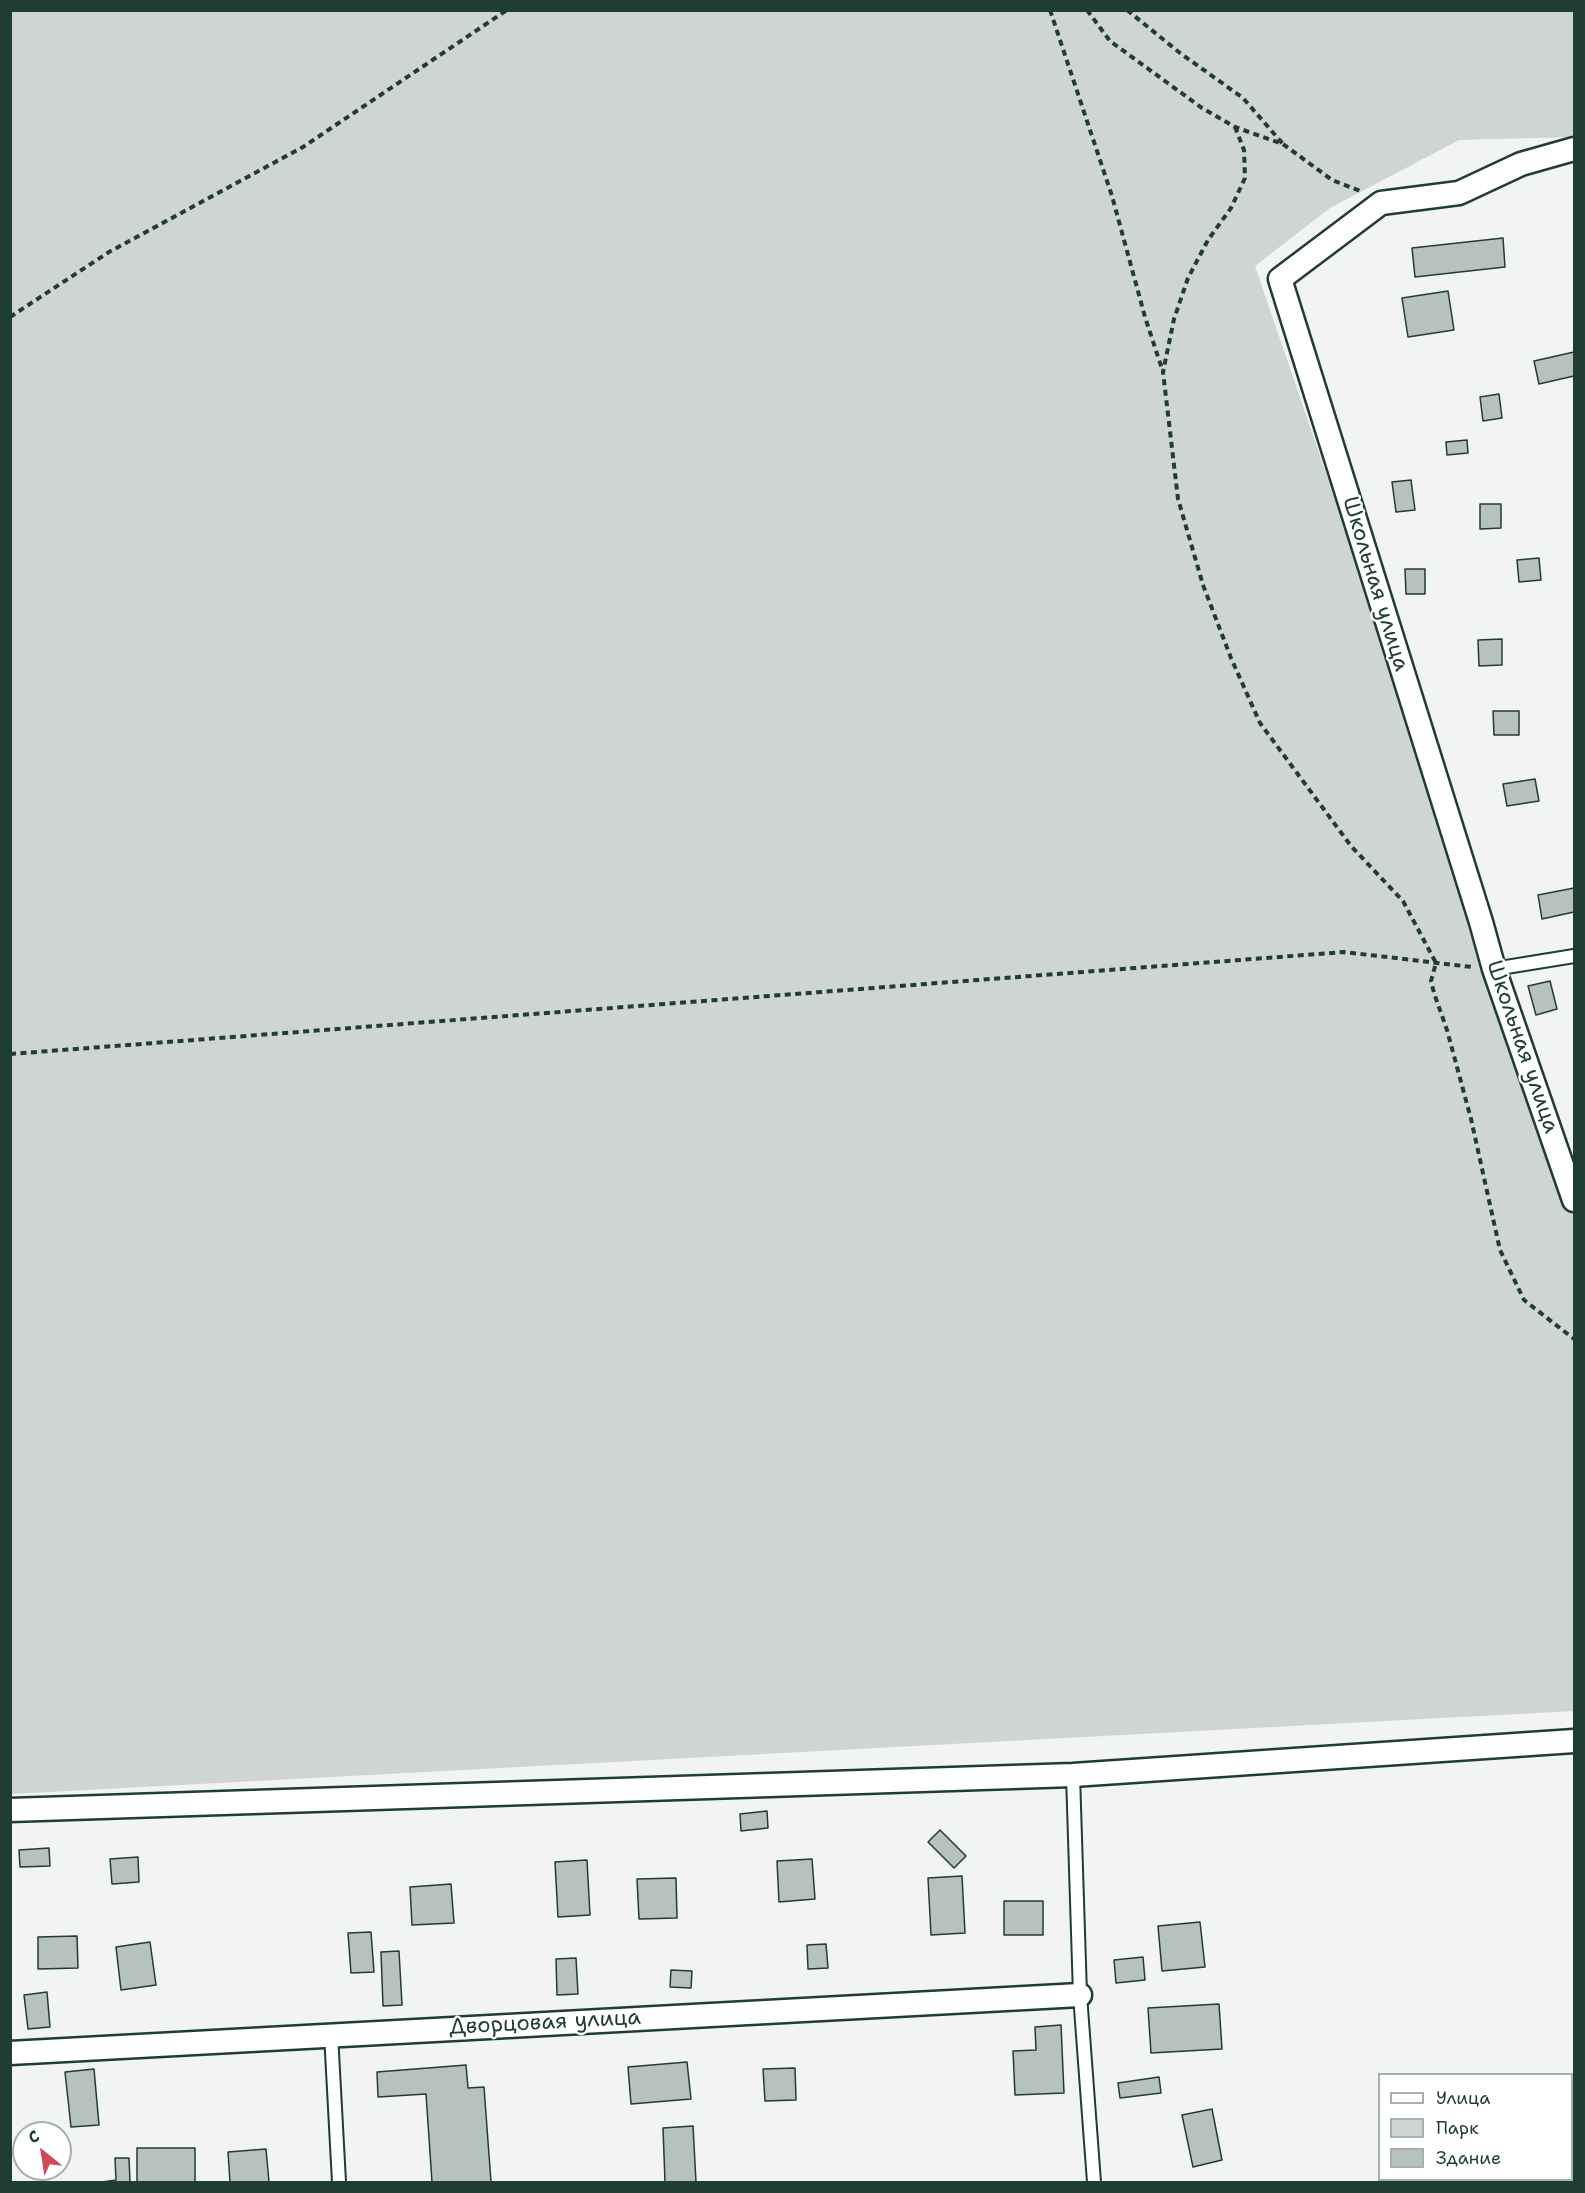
<!DOCTYPE html>
<html>
<head>
<meta charset="utf-8">
<style>
  body { margin:0 }
  #map { position:relative; width:1585px; height:2193px; overflow:hidden; background:#f2f3f3; font-family:"Shantell Sans",sans-serif }
  canvas { display:block }
  .frame { position:absolute; inset:0; border:12px solid #1f3d34; pointer-events:none }
  .legend { position:absolute; left:1378px; top:2073px; width:195px; height:108px; box-sizing:border-box; background:#fff; border:2px solid #a5b1ae; margin:0; padding:8px 10px; list-style:none; font-size:18px; color:#1f3d34 }
  .legend li { display:flex; align-items:center; gap:12px; height:30px }
  .legend b { width:30px; border:2px solid #a5b1ae }
  .north { position:absolute; left:12px; top:2121px; width:60px; height:60px; box-sizing:border-box; background:#fff; border:2px solid #a5b1ae; border-radius:50%; rotate:330deg; font-size:16px; font-weight:700; line-height:24px; text-align:center; color:#1f3d34 }
  .north::after { content:''; display:block; margin:auto; width:21px; height:27px; background:#d1495b; clip-path:polygon(50% 0,100% 100%,50% 72%,0 100%) }
</style>
</head>
<body>
<div id="map">
<canvas width="1585" height="2193"></canvas>
<div class="frame"></div>
<ul class="legend">
<li><b style="height:8px;background:#fff"></b>Улица</li>
<li><b style="height:16px;background:#ced5d3"></b>Парк</li>
<li><b style="height:16px;background:#b7c1bd"></b>Здание</li>
</ul>
<div class="north">С</div>
</div>
<script>
const c = document.querySelector('canvas').getContext('2d');
c.lineJoin = 'round';
function fillPath(path, color) {
  c.fillStyle = color;
  c.fill(path, 'evenodd');
}
function stroke(path, color, width, dash) {
  c.strokeStyle = color;
  c.lineWidth = width;
  c.lineCap = dash ? 'butt' : 'round';
  c.setLineDash(dash || []);
  c.stroke(path);
}
function drawText(font, color, halo, rows, align = 'center') {
  c.font = font + ' "Shantell Sans",sans-serif';
  c.lineWidth = 4.5;
  c.setLineDash([]);
  c.textBaseline = 'middle';
  c.strokeStyle = halo;
  c.fillStyle = color;
  for (const [text, x, y, turn = 0] of rows) {
    c.save();
    c.translate(x, y);
    c.rotate((+turn || 0) * Math.PI / 180);
    c.textAlign = isNaN(turn) ? turn : align;
    if (halo) c.strokeText(text, 0, 0);
    c.fillText(text, 0, 0);
    c.restore();
  }
}
fillPath(new Path2D(`
  M 11,11 L 1574,11 L 1574,137 L 1459,140 L 1330,208 L 1255,266 L 1574,1197 L 1574,1711 L 11,1794 Z`), '#ced5d3');
const building = new Path2D(`
  M 1503,238 L 1505,267 L 1415,277 L 1412,248 Z
  M 1448,291 L 1454,330 L 1408,337 L 1402,298 Z
  M 1574,352 L 1574,376 L 1539,384 L 1534,361 Z
  M 1499,394 L 1502,418 L 1483,421 L 1480,397 Z
  M 1467,440 L 1468,453 L 1447,455 L 1446,442 Z
  M 1411,480 L 1415,510 L 1396,512 L 1392,482 Z
  M 1480,504 L 1501,504 L 1501,528 L 1480,529 Z
  M 1539,558 L 1541,580 L 1519,582 L 1517,560 Z
  M 1405,569 L 1425,569 L 1425,594 L 1406,594 Z
  M 1502,639 L 1502,665 L 1479,666 L 1478,640 Z
  M 1493,711 L 1519,711 L 1519,735 L 1494,735 Z
  M 1535,779 L 1539,801 L 1507,806 L 1503,784 Z
  M 1574,888 L 1574,912 L 1542,919 L 1538,895 Z
  M 1550,981 L 1557,1009 L 1536,1015 L 1528,986 Z
  M 767,1811 L 768,1828 L 741,1831 L 740,1814 Z
  M 940,1830 L 966,1856 L 954,1868 L 928,1842 Z
  M 49,1848 L 50,1866 L 20,1867 L 19,1850 Z
  M 138,1857 L 139,1882 L 112,1884 L 110,1859 Z
  M 812,1859 L 815,1899 L 779,1902 L 777,1861 Z
  M 587,1860 L 590,1915 L 558,1917 L 555,1862 Z
  M 962,1876 L 965,1933 L 931,1935 L 928,1878 Z
  M 676,1878 L 677,1918 L 639,1919 L 637,1879 Z
  M 451,1884 L 454,1923 L 412,1925 L 410,1887 Z
  M 1004,1901 L 1043,1901 L 1043,1935 L 1004,1935 Z
  M 1200,1922 L 1205,1967 L 1162,1971 L 1158,1926 Z
  M 371,1932 L 374,1972 L 351,1973 L 348,1933 Z
  M 77,1936 L 78,1968 L 38,1969 L 38,1937 Z
  M 150,1942 L 156,1985 L 121,1990 L 116,1947 Z
  M 826,1944 L 828,1968 L 808,1969 L 807,1945 Z
  M 399,1951 L 402,2005 L 383,2006 L 381,1952 Z
  M 1143,1957 L 1145,1980 L 1116,1983 L 1114,1960 Z
  M 576,1958 L 578,1994 L 557,1995 L 556,1959 Z
  M 671,1970 L 692,1971 L 691,1988 L 670,1987 Z
  M 47,1992 L 50,2027 L 28,2029 L 24,1995 Z
  M 1219,2004 L 1222,2049 L 1151,2053 L 1148,2008 Z
  M 1061,2025 L 1064,2093 L 1015,2095 L 1013,2051 L 1036,2050 L 1035,2027 Z
  M 687,2062 L 691,2099 L 631,2104 L 628,2067 Z
  M 466,2065 L 468,2088 L 484,2087 L 491,2182 L 432,2182 L 426,2094 L 378,2097 L 377,2072 Z
  M 795,2068 L 796,2100 L 765,2101 L 763,2069 Z
  M 94,2069 L 99,2125 L 71,2127 L 65,2072 Z
  M 1159,2077 L 1161,2093 L 1120,2098 L 1118,2083 Z
  M 1212,2109 L 1222,2160 L 1193,2167 L 1182,2115 Z
  M 693,2126 L 696,2182 L 665,2182 L 663,2128 Z
  M 137,2148 L 195,2148 L 195,2182 L 137,2182 Z
  M 266,2149 L 269,2182 L 230,2182 L 228,2152 Z
  M 115,2158 L 129,2158 L 130,2182 L 102,2182 L 116,2180 Z`);
fillPath(building, '#b7c1bd');
stroke(building, '#1f3d34', 1.5);
const lane = new Path2D(`
  M 1494,969 L 1574,956
  M 1073,1775 L 1080,1995 L 1094,2182
  M 331,2034 L 339,2182`);
const street = new Path2D(`
  M 1574,149 L 1521,164 L 1459,193 L 1381,203 L 1280,279 L 1481,922 L 1494,969 L 1574,1200
  M 10,1810 L 1073,1775 L 1574,1741
  M 10,2053 L 1080,1995`);
stroke(lane, '#1f3d34', 16);
stroke(street, '#1f3d34', 27);
stroke(new Path2D(`
  M 1050,10 L 1112,196 L 1145,317 L 1163,372
  M 1087,10 L 1110,41 L 1202,108 L 1235,127 L 1283,144 L 1332,180 L 1363,192
  M 1127,10 L 1180,53 L 1243,98 L 1283,144
  M 1235,127 L 1244,150 L 1245,178 L 1231,208 L 1208,240 L 1188,278 L 1174,319 L 1163,372 L 1178,499 L 1203,585 L 1231,658 L 1260,723 L 1351,846 L 1403,901 L 1436,963 L 1431,981 L 1434,993 L 1447,1030 L 1471,1119 L 1500,1250 L 1524,1300 L 1574,1339
  M 10,317 L 109,252 L 303,147 L 507,10
  M 10,1054 L 1344,952 L 1472,967`), '#1f3d34', 4, [6, 4.5]);
stroke(lane, '#fff', 12);
stroke(street, '#fff', 22);
drawText('22px', '#1f3d34', '#fff', [
  ["Школьная улица",1375,584,73],
  ["Школьная улица",1522,1047,71],
  ["Дворцовая улица",545,2023,-3]
]);
</script>
</body>
</html>
